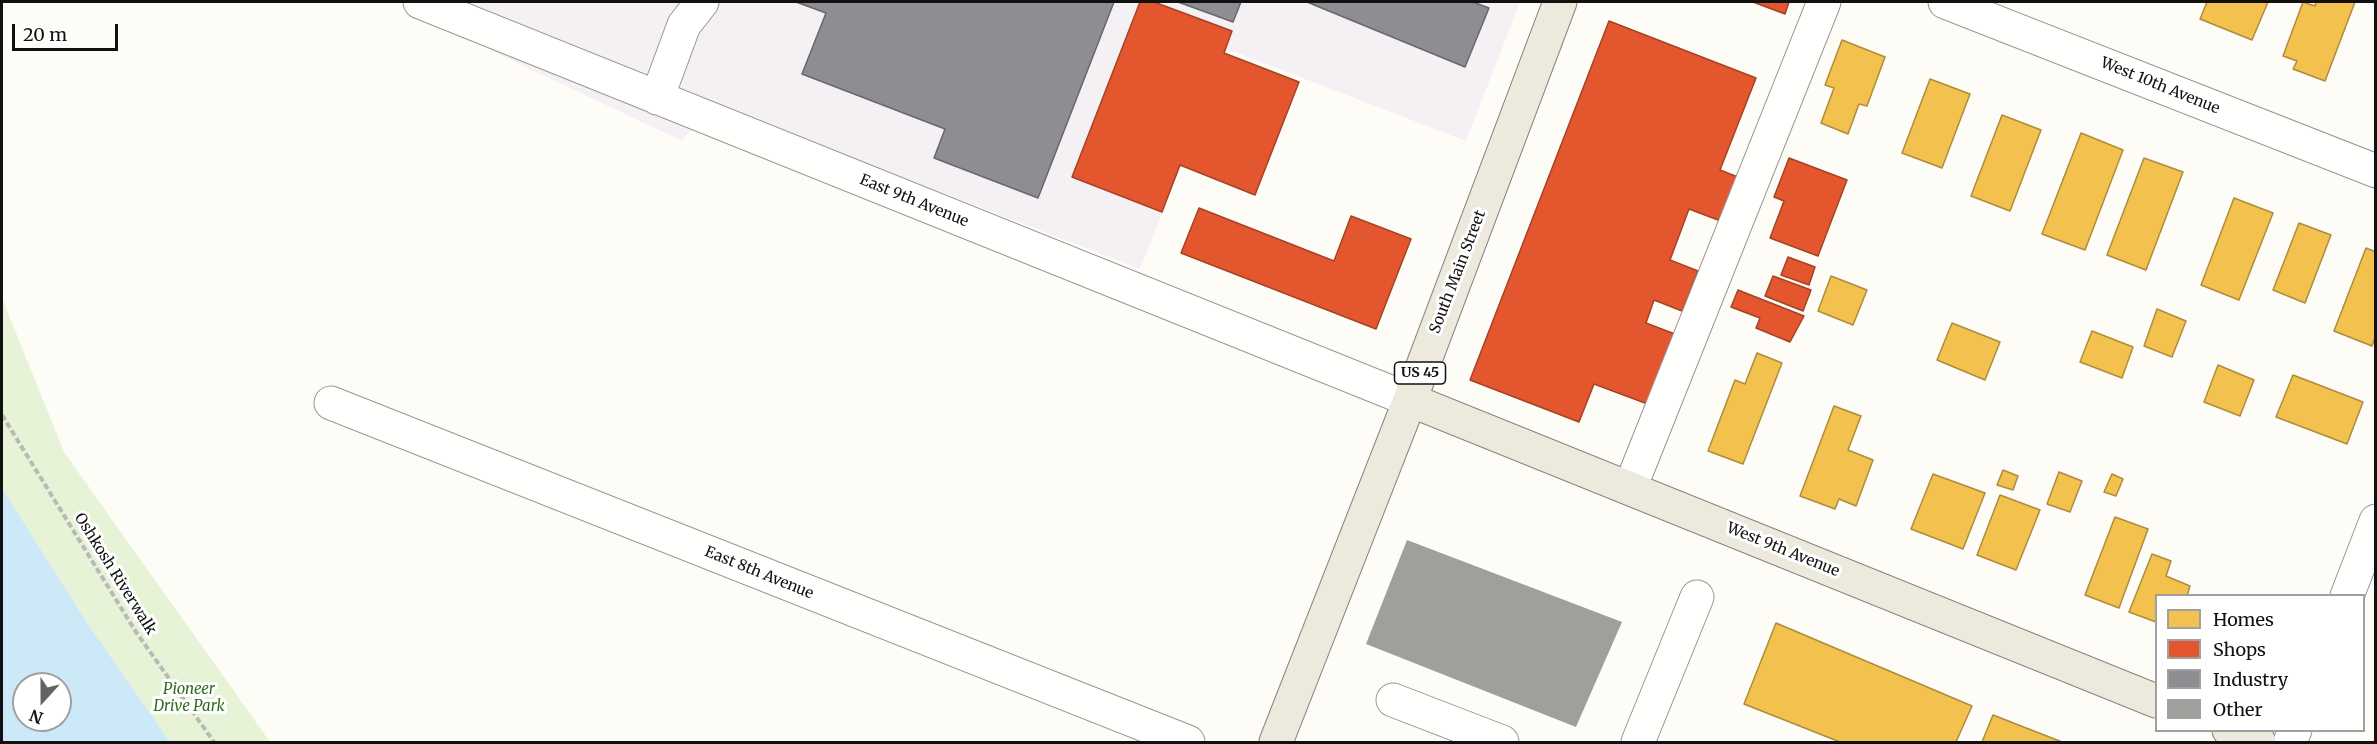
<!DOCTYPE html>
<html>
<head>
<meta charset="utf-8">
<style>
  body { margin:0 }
  #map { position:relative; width:2377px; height:744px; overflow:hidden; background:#fdfcf7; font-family:Merriweather,serif }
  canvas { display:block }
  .frame { position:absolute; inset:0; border:3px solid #111; pointer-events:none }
  .legend { position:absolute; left:2155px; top:594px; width:210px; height:138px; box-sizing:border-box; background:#fff; border:2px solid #a0a0a0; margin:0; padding:8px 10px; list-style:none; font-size:18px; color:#111 }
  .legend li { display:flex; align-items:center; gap:12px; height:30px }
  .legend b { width:30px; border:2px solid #a0a0a0 }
  .north { position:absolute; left:12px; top:672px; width:60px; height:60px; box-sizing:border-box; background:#fff; border:2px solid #a0a0a0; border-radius:50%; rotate:201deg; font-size:16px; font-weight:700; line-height:24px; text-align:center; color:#111 }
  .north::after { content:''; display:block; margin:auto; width:21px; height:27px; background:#646362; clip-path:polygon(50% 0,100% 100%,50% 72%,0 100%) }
  .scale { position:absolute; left:12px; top:24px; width:106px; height:27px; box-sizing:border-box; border:3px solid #111; border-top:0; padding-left:8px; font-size:18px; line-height:21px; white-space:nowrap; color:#111; -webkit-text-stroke:4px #fff; paint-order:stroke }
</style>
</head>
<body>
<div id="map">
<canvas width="2377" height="744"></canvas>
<div class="frame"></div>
<ul class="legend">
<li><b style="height:16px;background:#f2c14e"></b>Homes</li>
<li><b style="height:16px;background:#e4572e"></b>Shops</li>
<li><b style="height:16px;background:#8d8d92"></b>Industry</li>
<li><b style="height:16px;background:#a19f9c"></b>Other</li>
</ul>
<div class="north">N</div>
<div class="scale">20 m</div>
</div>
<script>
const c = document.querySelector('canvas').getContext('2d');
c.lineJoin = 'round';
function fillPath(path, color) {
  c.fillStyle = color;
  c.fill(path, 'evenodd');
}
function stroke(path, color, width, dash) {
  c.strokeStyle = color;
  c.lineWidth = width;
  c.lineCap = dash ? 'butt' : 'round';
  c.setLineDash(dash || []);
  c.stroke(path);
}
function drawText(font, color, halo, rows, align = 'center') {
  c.font = font + ' Merriweather,serif';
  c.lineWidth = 6;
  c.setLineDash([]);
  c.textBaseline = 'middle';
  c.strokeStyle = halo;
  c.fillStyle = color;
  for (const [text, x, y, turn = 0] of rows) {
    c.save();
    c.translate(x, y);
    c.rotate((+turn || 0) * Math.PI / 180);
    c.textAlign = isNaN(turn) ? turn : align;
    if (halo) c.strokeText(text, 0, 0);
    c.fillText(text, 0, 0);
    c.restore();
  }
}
fillPath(new Path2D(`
  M 432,2 L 1520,2 L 1466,141 L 1227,49 L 1140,269 L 941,192 L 815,150 L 709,107 L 682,141 L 492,51 Z`), '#f5f0f3');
fillPath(new Path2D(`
  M 2,298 L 64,452 L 270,742 L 170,742 L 86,621 L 2,488 Z`), '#e7f3d7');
fillPath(new Path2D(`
  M 2,488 L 86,621 L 170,742 L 2,742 ZM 24,684 L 60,684 L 60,720 L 24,720 Z`), '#cde8f7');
const homes = new Path2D(`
  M 2207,2 L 2268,2 L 2252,40 L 2200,19 Z
  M 2303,2 L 2315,6 L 2316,2 L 2355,2 L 2325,81 L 2293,69 L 2297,61 L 2283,56 Z
  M 1842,40 L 1885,57 L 1867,106 L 1859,104 L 1848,134 L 1821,123 L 1834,88 L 1825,85 Z
  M 1930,79 L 1970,94 L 1942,168 L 1902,153 Z
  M 2002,115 L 2041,130 L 2010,211 L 1971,196 Z
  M 2081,133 L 2123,150 L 2085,250 L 2042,234 Z
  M 2144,158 L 2183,172 L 2146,270 L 2107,255 Z
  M 2234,198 L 2273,213 L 2239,300 L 2201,285 Z
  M 2299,223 L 2331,235 L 2305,303 L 2273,290 Z
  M 2366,248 L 2376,252 L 2376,335 L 2372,346 L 2334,331 Z
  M 1831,276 L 1867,290 L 1853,325 L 1818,311 Z
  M 2157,309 L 2186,321 L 2172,357 L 2144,346 Z
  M 1952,323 L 2000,342 L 1985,380 L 1937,360 Z
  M 2092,331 L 2133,347 L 2122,378 L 2080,362 Z
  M 1757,353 L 1782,363 L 1743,464 L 1708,451 L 1735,380 L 1745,384 Z
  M 2218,365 L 2254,380 L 2240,416 L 2204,402 Z
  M 2293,375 L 2363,402 L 2347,444 L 2276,417 Z
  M 1834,406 L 1861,416 L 1848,450 L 1873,460 L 1856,506 L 1839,499 L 1835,509 L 1800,496 Z
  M 2003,470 L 2018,476 L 2013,490 L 1997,485 Z
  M 2059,472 L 2082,481 L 2070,512 L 2047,504 Z
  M 1933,474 L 1985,493 L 1963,549 L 1911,529 Z
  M 2112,474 L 2123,479 L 2116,496 L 2104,492 Z
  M 2000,495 L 2040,510 L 2016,570 L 1977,555 Z
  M 2115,517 L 2148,529 L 2119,608 L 2085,595 Z
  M 2152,554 L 2171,561 L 2166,576 L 2190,586 L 2187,596 L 2156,596 L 2156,622 L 2129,612 Z
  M 1776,623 L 1972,706 L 1956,742 L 1840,742 L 1744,704 Z
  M 1993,715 L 2062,742 L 1982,742 Z`);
fillPath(homes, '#f2c14e');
stroke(homes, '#ae8c3c', 1.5);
const shops = new Path2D(`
  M 1140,2 L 1154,2 L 1232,31 L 1224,53 L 1299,82 L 1255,195 L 1180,165 L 1162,212 L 1072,177 Z
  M 1753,2 L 1789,2 L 1785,14 Z
  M 1609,21 L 1756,78 L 1720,170 L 1743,179 L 1726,223 L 1689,209 L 1670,260 L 1698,271 L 1682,311 L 1654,300 L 1646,323 L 1680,336 L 1653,406 L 1594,384 L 1579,422 L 1470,380 Z
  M 1789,158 L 1847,180 L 1818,256 L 1770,238 L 1784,201 L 1774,197 Z
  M 1199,208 L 1334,261 L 1351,216 L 1411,239 L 1376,329 L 1181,253 Z
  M 1788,257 L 1815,267 L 1809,285 L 1781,275 Z
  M 1773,276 L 1811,290 L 1803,311 L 1765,296 Z
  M 1738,290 L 1804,316 L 1790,342 L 1756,328 L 1760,318 L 1731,307 Z`);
fillPath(shops, '#e4572e');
stroke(shops, '#a54225', 1.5);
const industry = new Path2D(`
  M 796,2 L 1114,2 L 1038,198 L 934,158 L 945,129 L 802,74 L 826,13 Z
  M 1178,2 L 1241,2 L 1233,22 Z
  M 1307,2 L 1473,2 L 1489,8 L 1465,67 Z`);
fillPath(industry, '#8d8d92');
stroke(industry, '#68686b', 1.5);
fillPath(new Path2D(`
  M 1407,540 L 1622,622 L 1576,727 L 1366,644 Z`), '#a19f9c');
const minor = new Path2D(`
  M 420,2 L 1410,400
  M 1945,2 L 2376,171
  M 657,98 L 684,25 L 702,2
  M 331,403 L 1188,742
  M 1630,488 L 1824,2
  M 2347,596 L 2376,521
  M 1393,700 L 1502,742
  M 1638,742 L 1697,597
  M 2290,742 L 2295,730`);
const major = new Path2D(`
  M 1410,400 L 2156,701
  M 2229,730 L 2259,742
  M 1276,742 L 1410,400 L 1560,2`);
stroke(minor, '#979795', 35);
stroke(major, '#858482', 35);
stroke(new Path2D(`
  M 2,415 L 136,632 L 214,742`), '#b9b9b8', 4, [6, 3]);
stroke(minor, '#fffffe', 33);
stroke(major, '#ede9dc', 33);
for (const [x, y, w] of [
  [1420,373,51]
]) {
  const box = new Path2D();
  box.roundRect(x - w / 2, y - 11, w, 22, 4.5);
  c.fillStyle = '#fff';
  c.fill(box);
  stroke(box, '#111', 1.5);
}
drawText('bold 14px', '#111', null, [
  ["US 45",1420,373]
]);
drawText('15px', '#111', '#fff', [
  ["West 10th Avenue",2160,86,22],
  ["East 9th Avenue",914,201,22],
  ["South Main Street",1458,272,-69],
  ["West 9th Avenue",1783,550,22],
  ["East 8th Avenue",759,573,22],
  ["Oshkosh Riverwalk",115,574,58]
]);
drawText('italic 15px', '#2f6b1f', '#fff', [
  ["Pioneer",189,690],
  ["Drive Park",189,707]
]);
</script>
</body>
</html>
